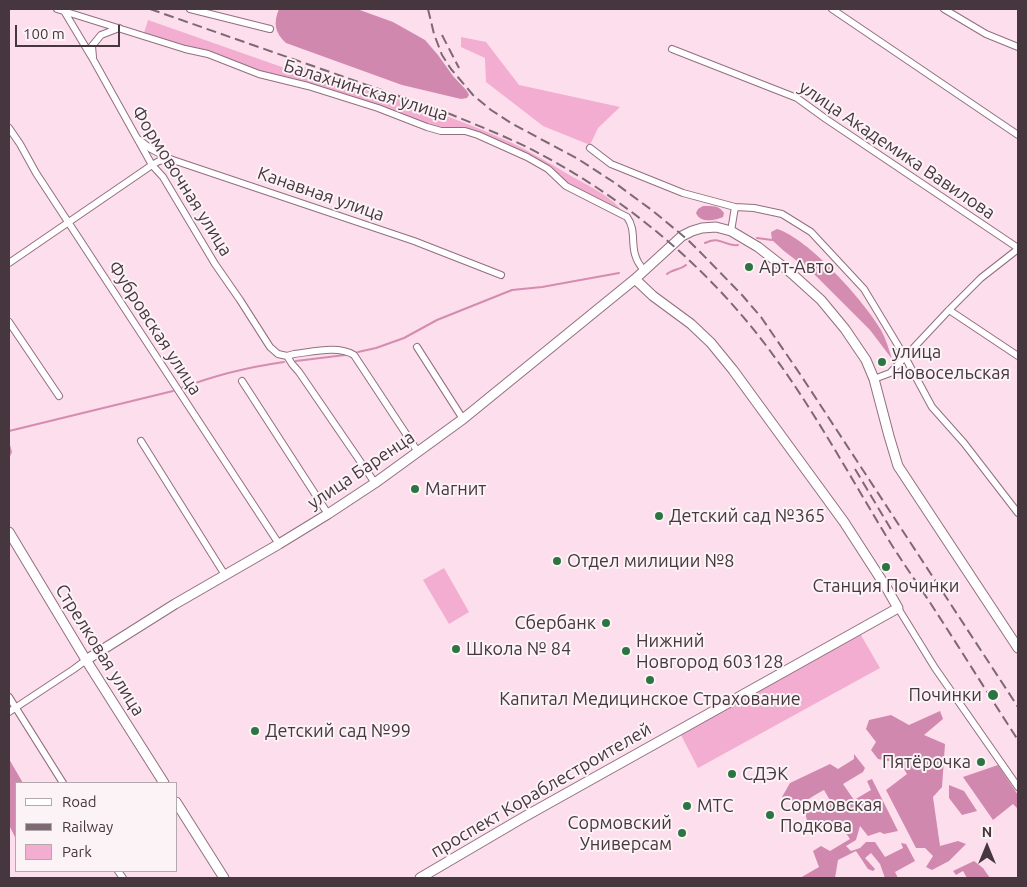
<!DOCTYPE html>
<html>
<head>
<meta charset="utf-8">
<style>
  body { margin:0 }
  #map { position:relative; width:1027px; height:887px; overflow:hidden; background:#fddeed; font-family:Ubuntu,sans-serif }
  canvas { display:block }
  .frame { position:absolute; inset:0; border:10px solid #46373e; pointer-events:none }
  .legend { position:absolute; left:15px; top:782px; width:162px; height:90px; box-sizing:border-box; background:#fbf3f6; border:1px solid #b3a8ac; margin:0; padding:6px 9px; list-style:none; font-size:15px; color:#46373e }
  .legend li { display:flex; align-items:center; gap:10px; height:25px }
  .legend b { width:25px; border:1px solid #b3a8ac }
  .north { position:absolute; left:962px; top:822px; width:50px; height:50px; -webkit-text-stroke:4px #fbf3f6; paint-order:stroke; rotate:0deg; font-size:14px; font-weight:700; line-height:20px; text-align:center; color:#46373e }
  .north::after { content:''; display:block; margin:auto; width:18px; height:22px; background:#46373e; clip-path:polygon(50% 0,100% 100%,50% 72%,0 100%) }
  .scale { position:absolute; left:15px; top:25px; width:105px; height:22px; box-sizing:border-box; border:2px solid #46373e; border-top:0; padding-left:6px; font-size:15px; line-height:18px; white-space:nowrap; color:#46373e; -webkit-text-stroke:4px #fbf3f6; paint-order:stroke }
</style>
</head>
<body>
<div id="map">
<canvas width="1027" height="887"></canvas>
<div class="frame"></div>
<ul class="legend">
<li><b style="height:6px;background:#fff"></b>Road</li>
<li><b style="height:6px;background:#7d6972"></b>Railway</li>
<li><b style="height:14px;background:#f2add0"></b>Park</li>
</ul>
<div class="north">N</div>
<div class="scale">100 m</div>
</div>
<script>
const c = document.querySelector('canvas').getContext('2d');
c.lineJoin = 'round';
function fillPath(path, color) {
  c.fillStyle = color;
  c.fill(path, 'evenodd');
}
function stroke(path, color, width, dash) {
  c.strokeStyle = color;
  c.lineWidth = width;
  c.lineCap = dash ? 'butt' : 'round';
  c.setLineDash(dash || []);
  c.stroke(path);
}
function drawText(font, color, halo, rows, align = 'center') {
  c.font = font + ' Ubuntu,sans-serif';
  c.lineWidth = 4;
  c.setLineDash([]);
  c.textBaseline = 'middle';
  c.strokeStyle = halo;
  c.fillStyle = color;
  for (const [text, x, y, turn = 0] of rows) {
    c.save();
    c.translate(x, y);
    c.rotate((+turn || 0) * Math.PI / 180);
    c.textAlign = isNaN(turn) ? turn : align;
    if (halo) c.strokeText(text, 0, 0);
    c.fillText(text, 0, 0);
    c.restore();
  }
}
fillPath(new Path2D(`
  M 148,20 L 296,72 L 299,65 C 369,91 442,111 510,142 C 531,152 551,164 571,176 C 585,184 615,198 623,213 L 565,182 L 549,168 L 463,128 L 439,128 L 420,123 L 391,110 L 351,96 L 295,79 L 261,72 L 144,33 Z
  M 461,37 L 486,42 L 519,85 L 620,107 L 598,128 L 590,145 L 543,126 L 486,82 L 485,58 L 461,47 Z
  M 444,568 L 469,612 L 449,624 L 423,580 Z
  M 858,630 L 880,668 L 698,768 L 679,731 Z`), '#f2add0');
fillPath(new Path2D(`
  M 279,9 L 357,9 L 393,22 L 425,40 L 438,55 L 453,76 L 467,91 L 469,95 L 467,98 L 461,99 L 402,85 L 286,43 C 275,33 273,23 279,9 Z
  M 703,206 C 712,206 719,205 724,213 L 723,217 C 715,221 700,223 696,213 L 698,209 Z
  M 940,711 L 943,719 L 924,735 L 945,744 L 942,787 L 933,797 L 940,846 L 958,841 L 966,844 L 949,861 L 932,870 L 926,867 L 933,856 L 925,848 L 916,848 L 886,790 L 907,774 L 900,763 L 878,759 L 871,750 L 876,742 L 866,729 L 869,720 L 891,715 L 909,725 Z
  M 854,754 L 865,768 L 863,772 L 843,784 L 854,800 L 871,790 L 867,781 L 872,779 L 898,831 L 884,834 L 880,832 L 868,836 L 860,826 L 856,840 L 846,846 L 851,851 L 860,848 L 866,842 L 875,842 L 885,857 L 903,848 L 901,843 L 906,844 L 915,861 L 895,872 L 898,878 L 885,878 L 880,864 L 871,853 L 865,858 L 875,869 L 873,871 L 868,869 L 856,851 L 838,860 L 835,878 L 800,878 L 819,867 L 813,851 L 821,846 L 830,851 L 850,839 L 837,820 L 819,829 L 809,827 L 805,813 L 831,802 L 824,790 C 806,799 802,809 782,797 L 790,783 L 830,764 L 838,769 L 854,759 Z
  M 9,759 L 23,783 L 16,783 L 16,839 L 9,825 Z
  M 998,765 L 1018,795 L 1018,809 L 1013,804 L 993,820 L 963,777 Z
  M 949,785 L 964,791 L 977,811 L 962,815 L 949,798 Z
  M 974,861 L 983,868 L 990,878 L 967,878 L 963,871 L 956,875 L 953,871 Z`), '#d188ae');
fillPath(new Path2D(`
  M 777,229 C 808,238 865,302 881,330 C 886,339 889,350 892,359 L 870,330 L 814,274 L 784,251 L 772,240 L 771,232 Z`), '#d58cb1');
stroke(new Path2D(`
  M 757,238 L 772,240
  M 705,243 C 720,235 725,247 738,245
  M 667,274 C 673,269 680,270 686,265
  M 358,352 L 376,348 L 404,338 L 437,320 L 512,290 L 542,287 L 619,273
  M 296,361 L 345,355
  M 182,388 C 215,375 249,367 284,362
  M 9,431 L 173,391
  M 9,445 L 11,452 L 9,456`), '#d58cb1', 2);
const minor = new Path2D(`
  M 57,9 L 185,49 L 208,54 L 259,74 L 308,86 L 378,108 L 427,127 L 441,131 L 465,131 L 478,135 L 527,157 L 548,169 L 566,186 L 627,217 C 639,233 626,251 644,270
  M 190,9 L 270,29
  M 832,9 L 1018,135
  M 944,9 L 986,34 L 1018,47
  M 64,11 L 94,61 L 152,165 L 163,177 L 215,264 L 240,300 L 270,347 L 278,354 L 287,356 L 292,364 L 299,372 L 375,483
  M 672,49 L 797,98 L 826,119 L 1018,248
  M 93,57 L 92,46 L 101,35 L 119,28
  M 9,128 L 20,144 L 36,173 L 279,544
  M 138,139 L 151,149 L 170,159 L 414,241 L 501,275
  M 590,148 L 611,164 L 683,193 L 735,207 L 754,208 L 782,214 L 811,232 L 864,289 L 905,357 L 932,407 L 964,443 L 1018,513
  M 731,231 L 735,207
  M 9,263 L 152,165 L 159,161 L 170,159
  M 949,310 L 1018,356
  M 9,322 L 59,396
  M 417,347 L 463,419
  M 287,356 L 294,354 C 312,352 338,345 354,355 L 418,452
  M 874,379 L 890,373 L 949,310 L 981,278 L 1018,249
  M 242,381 L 328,514
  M 141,441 L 225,575
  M 898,608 L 935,668 L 1018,787
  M 9,697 L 63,783
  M 9,712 L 74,669 L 86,660
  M 118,871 L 123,878`);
const tertiary = new Path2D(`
  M 86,660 L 175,604 L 279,544 L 328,514 L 375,483 L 463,419 L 635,279 L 682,236 L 692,231 L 702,228 L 716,227 L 731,231 L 758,247 L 790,272 L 821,300 L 845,329 L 866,360 L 874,379 L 889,436 L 898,466 L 1018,648
  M 420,878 L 524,817 L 898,608 L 886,587 L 844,522 L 733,370 L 711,343 L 691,324 L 653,296 L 635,279`);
const secondary = new Path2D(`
  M 9,532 L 86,660 L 164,783
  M 176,802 L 224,878`);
stroke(minor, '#916f7f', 8);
stroke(tertiary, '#916f7f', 11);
stroke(secondary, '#916f7f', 11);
stroke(minor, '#fff', 6);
stroke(tertiary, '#fff', 9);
stroke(secondary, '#fff', 9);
stroke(new Path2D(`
  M 150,9 L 450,114 C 481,127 513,139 542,155 C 630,202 708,268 768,348 C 813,408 849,475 888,539 C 901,560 915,580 929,601 C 959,647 988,694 1018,740
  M 428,9 L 434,34 L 442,55 L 451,69 L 473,95 L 491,110 L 511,123 L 578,159 L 615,183 L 653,211 L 688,240 L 708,260 L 742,295 L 761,317 L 802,377 L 1018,707
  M 442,35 L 459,68
  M 855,469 L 892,531`), '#7d6972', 2, [10, 5]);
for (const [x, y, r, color] of [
  [749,267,5,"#2c7543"],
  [882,362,5,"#2c7543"],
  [415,489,5,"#2c7543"],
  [659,516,5,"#2c7543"],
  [557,561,5,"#2c7543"],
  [886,567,5,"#2c7543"],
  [606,623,5,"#2c7543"],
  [456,649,5,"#2c7543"],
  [626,651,5,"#2c7543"],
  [650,680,5,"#2c7543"],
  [993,695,6,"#2c7543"],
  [255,731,5,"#2c7543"],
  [981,762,5,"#2c7543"],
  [732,774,5,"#2c7543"],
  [687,806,5,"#2c7543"],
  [770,815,5,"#2c7543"],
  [682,833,5,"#2c7543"]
]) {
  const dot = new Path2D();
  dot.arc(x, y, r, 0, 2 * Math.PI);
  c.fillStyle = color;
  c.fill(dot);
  stroke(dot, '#fbf3f6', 2);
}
drawText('18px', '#46373e', '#fbf3f6', [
  ["Балахнинская улица",366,90,17],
  ["улица Академика Вавилова",897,150,34],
  ["Формовочная улица",182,181,58],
  ["Канавная улица",321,194,19],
  ["Фубровская улица",155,328,57],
  ["улица Баренца",361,470,-34],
  ["Стрелковая улица",100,650,58],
  ["проспект Кораблестроителей",541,790,-30]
]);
drawText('18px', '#46373e', '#fbf3f6', [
  ["Арт-Авто",759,267],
  ["улица",892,352],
  ["Новосельская",892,373],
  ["Магнит",425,489],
  ["Детский сад №365",669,516],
  ["Отдел милиции №8",567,561],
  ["Станция Починки",886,586,"center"],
  ["Сбербанк",596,623,"right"],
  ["Нижний",636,641],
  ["Новгород 603128",636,662],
  ["Школа № 84",466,649],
  ["Починки",982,695,"right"],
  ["Капитал Медицинское Страхование",650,699,"center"],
  ["Детский сад №99",265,731],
  ["Пятёрочка",971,762,"right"],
  ["СДЭК",742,774],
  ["Сормовская",780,805],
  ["Подкова",780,826],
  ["МТС",697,806],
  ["Сормовский",672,823,"right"],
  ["Универсам",672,844,"right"]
], 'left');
</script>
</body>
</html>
